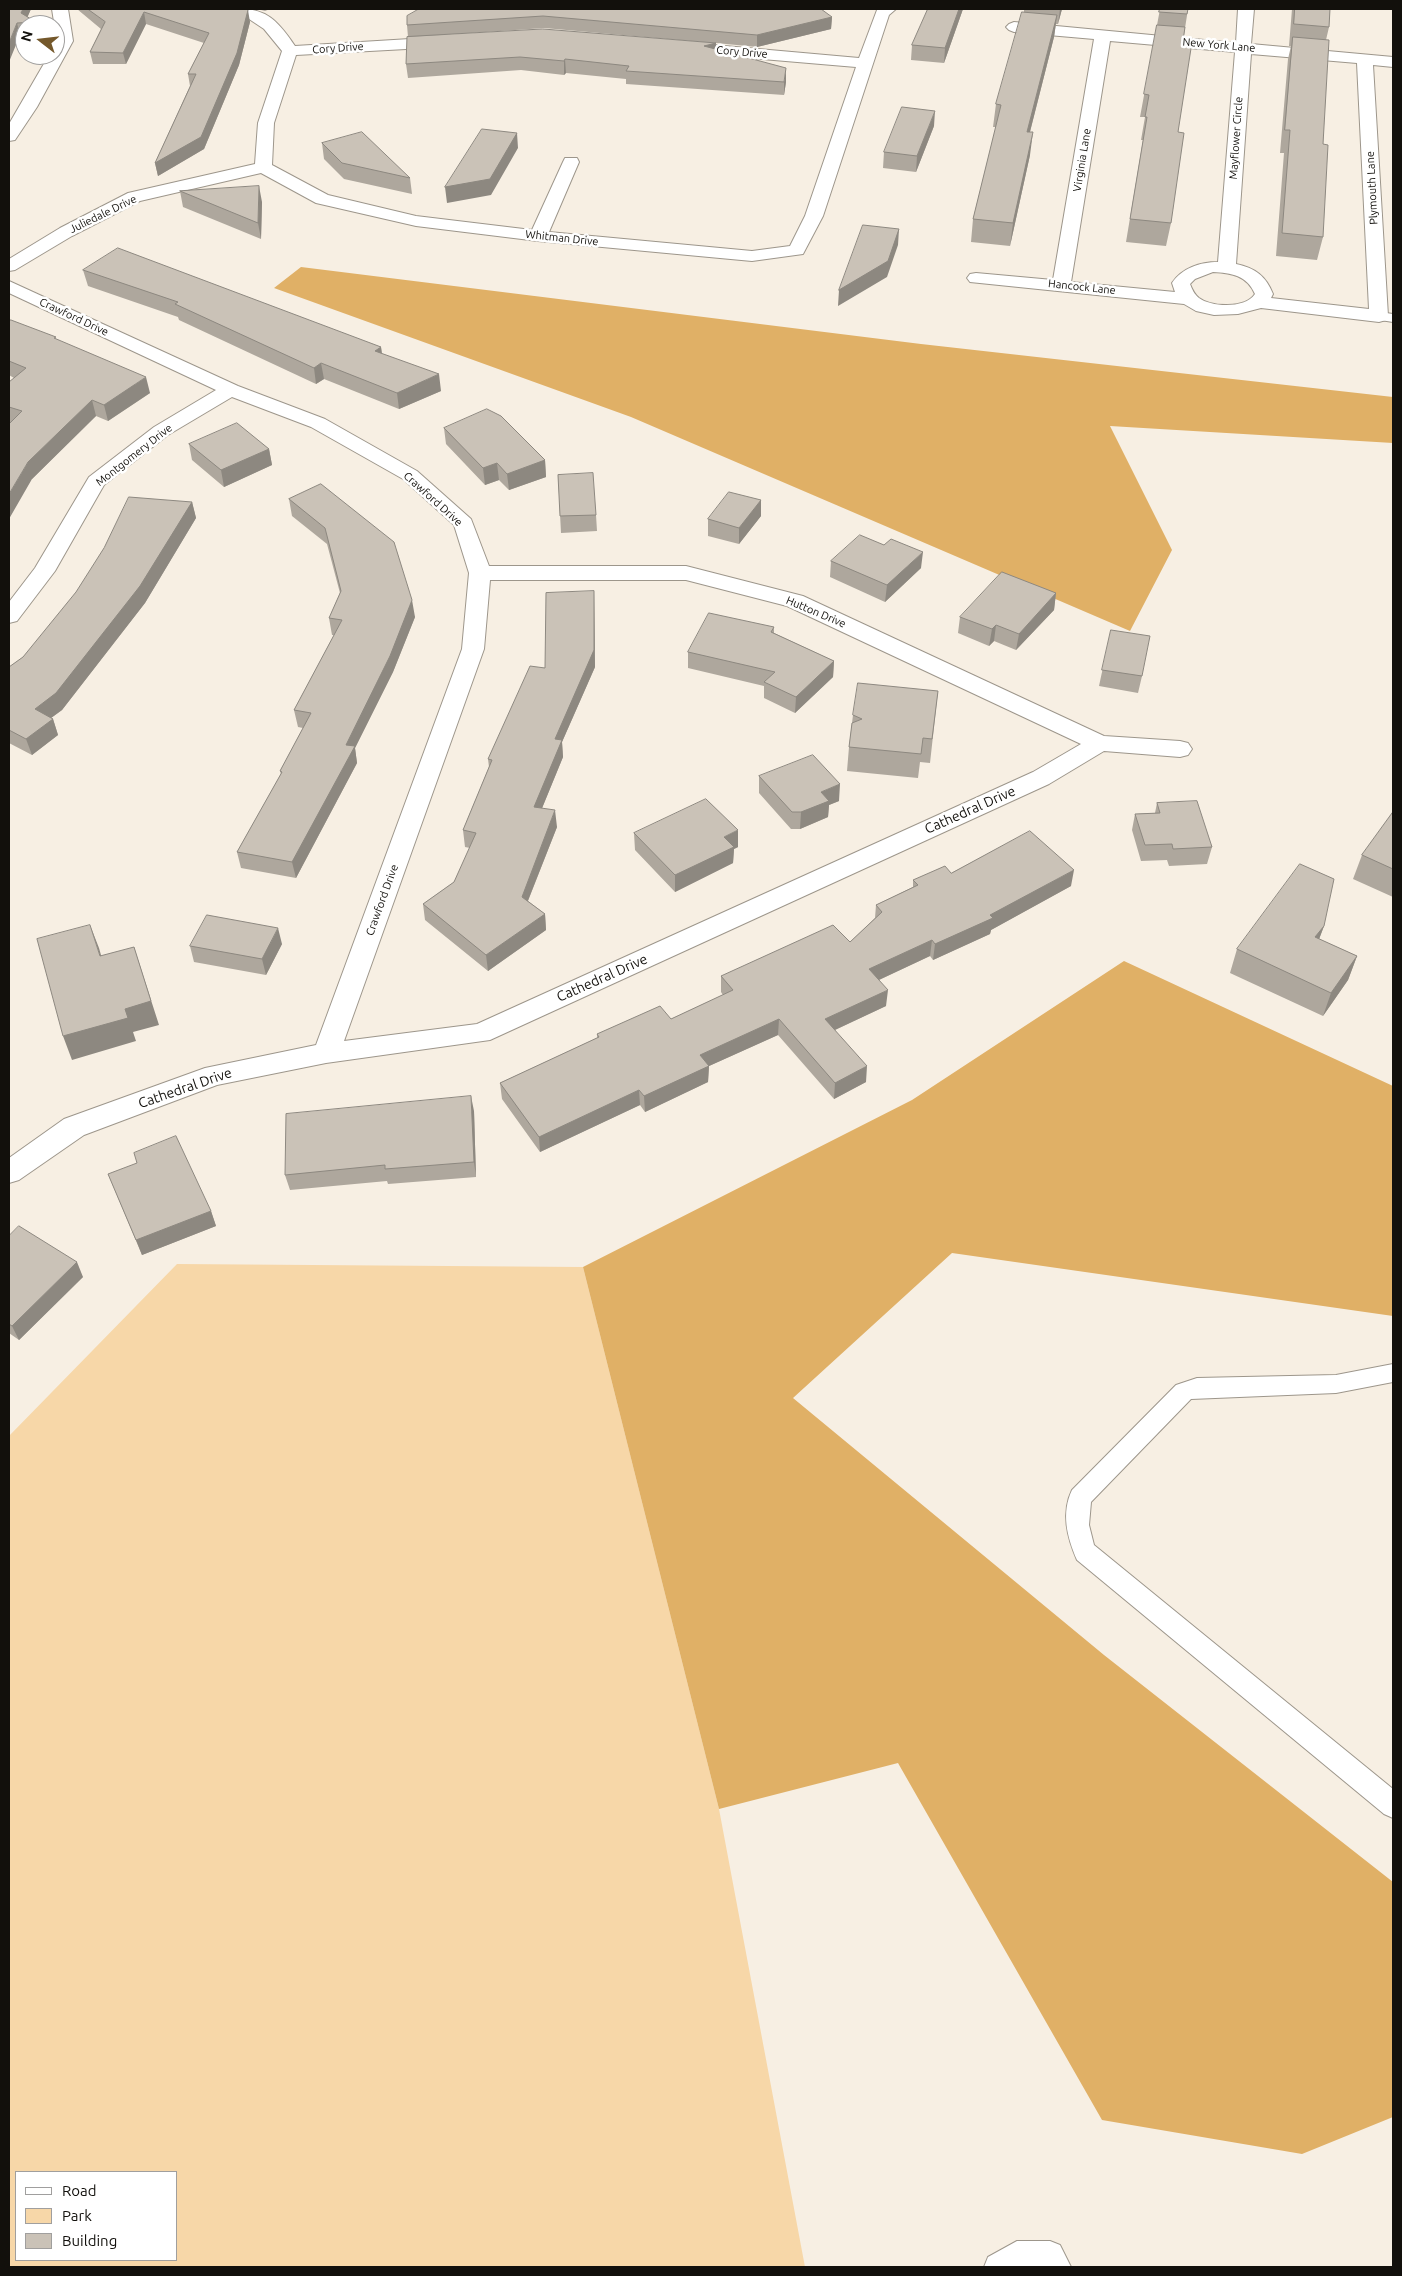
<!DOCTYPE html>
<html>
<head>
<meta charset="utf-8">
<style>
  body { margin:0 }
  #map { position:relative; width:1402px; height:2276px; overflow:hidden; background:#f7efe3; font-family:Ubuntu,sans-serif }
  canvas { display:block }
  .frame { position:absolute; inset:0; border:10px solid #12100c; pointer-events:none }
  .legend { position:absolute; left:15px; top:2171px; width:162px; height:90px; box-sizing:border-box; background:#fff; border:1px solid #a09f9e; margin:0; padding:6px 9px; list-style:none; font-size:15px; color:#12100c }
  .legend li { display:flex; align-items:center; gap:10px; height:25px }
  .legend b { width:25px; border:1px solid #a09f9e }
  .north { position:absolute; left:15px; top:15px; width:50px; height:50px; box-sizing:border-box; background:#fff; border:1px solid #a09f9e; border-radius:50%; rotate:286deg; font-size:14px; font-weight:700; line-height:20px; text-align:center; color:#12100c }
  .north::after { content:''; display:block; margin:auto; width:18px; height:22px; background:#74582b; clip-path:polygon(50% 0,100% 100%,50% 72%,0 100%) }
</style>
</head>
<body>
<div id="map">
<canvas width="1402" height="2276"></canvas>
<div class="frame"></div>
<ul class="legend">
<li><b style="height:6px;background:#fff"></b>Road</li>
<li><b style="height:14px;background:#f7d7a8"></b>Park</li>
<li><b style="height:14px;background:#cac2b7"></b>Building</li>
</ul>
<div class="north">N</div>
</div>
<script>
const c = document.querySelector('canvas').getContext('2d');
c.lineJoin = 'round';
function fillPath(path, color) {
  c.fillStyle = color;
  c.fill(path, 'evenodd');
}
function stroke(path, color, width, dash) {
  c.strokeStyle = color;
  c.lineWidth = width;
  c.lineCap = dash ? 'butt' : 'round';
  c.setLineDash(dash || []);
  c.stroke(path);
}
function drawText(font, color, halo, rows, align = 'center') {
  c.font = font + ' Ubuntu,sans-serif';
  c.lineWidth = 5;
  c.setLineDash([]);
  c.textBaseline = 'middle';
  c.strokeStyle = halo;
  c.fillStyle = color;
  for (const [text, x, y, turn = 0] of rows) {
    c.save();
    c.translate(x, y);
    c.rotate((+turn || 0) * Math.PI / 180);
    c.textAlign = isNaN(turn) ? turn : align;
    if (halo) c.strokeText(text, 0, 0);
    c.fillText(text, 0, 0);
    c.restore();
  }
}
fillPath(new Path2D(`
  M 177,1264 L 583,1267 L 719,1809 L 805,2267 L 9,2267 L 9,1436 ZM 16,2172 L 176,2172 L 176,2260 L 16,2260 Z`), '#f7d7a8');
fillPath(new Path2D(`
  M 301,267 L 921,344 L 1393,397 L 1393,443 L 1110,426 L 1172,550 L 1130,631 L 631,417 L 274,288 Z
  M 1124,961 L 1393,1086 L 1393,1316 L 952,1253 L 793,1398 L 1104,1655 L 1393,1882 L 1393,2117 L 1302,2154 L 1102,2120 L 898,1763 L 719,1809 L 583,1267 L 912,1100 Z`), '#e0b066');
const service = new Path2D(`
  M 1379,312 L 1393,314 L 1393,322 L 1374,319 L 1372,316 L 1374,313 Z
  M 1393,1364 L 1393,1382 L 1336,1393 L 1191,1399 L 1091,1502 L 1089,1525 L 1094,1545 L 1393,1789 L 1393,1818 L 1384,1814 L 1077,1560 C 1067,1537 1061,1513 1072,1490 L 1176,1385 L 1197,1378 L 1336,1375 Z
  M 1017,2241 L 1050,2241 L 1060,2245 L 1071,2267 L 984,2267 L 988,2257 Z`);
const minor = new Path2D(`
  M 52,9 L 68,9 L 73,41 L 37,107 L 15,140 L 9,141 L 9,124 L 49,55 L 55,55 L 57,41 Z
  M 234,9 C 266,7 278,21 295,46 L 443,37 L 451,42 L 443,47 L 296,55 L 274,123 L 272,165 L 328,195 L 416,216 L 532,230 L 563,162 L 565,158 L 577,158 L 579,162 L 549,232 L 752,251 L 790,246 L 805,216 L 856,67 L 680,52 L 672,47 L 680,42 L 859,58 L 877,10 L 896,9 L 889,15 L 823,216 L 803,254 L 752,261 L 538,241 L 416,226 L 316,203 L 261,173 L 140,201 L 72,236 L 15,270 L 9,271 L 9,259 L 60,228 L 128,193 L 255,164 L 258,123 L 282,51 L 264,29 Z
  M 1238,9 L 1254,9 L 1251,44 L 1393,57 L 1393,67 L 1373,65 L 1388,316 L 1386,320 L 1379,322 L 1261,308 L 1238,314 L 1214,315 L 1196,311 L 1184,304 L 970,282 L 967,278 L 970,274 L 976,273 L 1053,280 L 1094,39 L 1014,32 L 1009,30 L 1006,27 L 1009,24 L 1014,22 L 1236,43 ZM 1110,41 L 1235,52 L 1218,262 C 1200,262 1182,268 1172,283 L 1175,292 L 1071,282 ZM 1251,54 L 1357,63 L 1369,309 L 1271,298 L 1273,294 C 1266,276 1255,268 1236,264 ZM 1213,272 C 1231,273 1247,275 1255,294 C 1245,309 1211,307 1199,298 C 1194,294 1192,289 1190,284 L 1195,279 Z
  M 9,281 L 238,386 L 325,419 L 417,471 L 471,519 L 489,566 L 686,566 L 803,596 L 1104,736 L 1180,741 L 1188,743 L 1192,749 L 1188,755 L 1180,757 L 1104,751 L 1049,784 L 490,1040 L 326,1063 L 217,1085 L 84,1135 L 19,1180 L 9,1183 L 9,1158 L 64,1119 L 205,1068 L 316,1045 L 462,649 L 469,573 L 454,525 L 403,479 L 311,427 L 232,397 L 168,435 L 104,485 L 55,571 L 17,621 L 9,623 L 9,602 L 35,568 L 89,477 L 154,427 L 216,390 L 9,293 ZM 490,580 L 686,580 L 787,606 L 1081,744 L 1033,772 L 477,1024 L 344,1041 L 484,649 Z`);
stroke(service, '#9d968b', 2);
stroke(minor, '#9d968b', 2);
fillPath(service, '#fff');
fillPath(minor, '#fff');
fillPath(new Path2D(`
  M 9,9 L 31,9 L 27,17 L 36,22 L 36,25 L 25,25 L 25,35 L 20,35 Z
  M 77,9 L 246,9 L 250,22 L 239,65 L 204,149 L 158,176 L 155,163 L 190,86 L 188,74 L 204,43 L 146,24 L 126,64 L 93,64 L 90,52 L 101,29 Z
  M 257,9 L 270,9 L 265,11 Z
  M 419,9 L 832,17 L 831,29 L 757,47 L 716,43 L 716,49 L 786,82 L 784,95 L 626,84 L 626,79 L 566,73 L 564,75 L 521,70 L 408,78 L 406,64 L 408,37 L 407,25 ZM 544,28 L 712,43 L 443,35 Z
  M 928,9 L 963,9 L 944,63 L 911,60 L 912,45 Z
  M 1024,9 L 1062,9 L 1058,24 L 1056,24 L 1054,37 L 1030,132 L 1030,155 L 1010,246 L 971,242 L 973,219 L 996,127 L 993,127 L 996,104 L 1024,12 Z
  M 1160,9 L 1188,9 L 1183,41 L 1178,132 L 1171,223 L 1166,246 L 1126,242 L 1143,140 L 1141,140 L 1145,117 L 1140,117 Z
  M 1292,9 L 1330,9 L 1329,27 L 1326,40 L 1323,144 L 1323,237 L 1317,260 L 1276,256 L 1284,153 L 1280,153 L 1288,59 L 1291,46 L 1289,46 Z
  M 934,126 L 916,172 L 883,168 L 884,152 Z
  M 322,143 L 410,178 L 412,194 L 344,179 L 324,159 Z
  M 180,191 L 262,202 L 261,239 L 183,207 Z
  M 83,270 L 381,347 L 382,354 L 441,391 L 399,409 L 324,379 L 316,384 L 179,320 L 178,317 L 88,286 Z
  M 9,320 L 56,339 L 150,393 L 108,421 L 96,416 L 32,479 L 11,422 L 9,422 L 9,382 L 14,378 L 9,375 Z
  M 444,428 L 545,460 L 546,477 L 509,490 L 499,480 L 485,485 L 446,444 Z
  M 189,444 L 269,449 L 272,465 L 224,487 L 192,460 Z
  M 558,475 L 596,515 L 597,531 L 561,533 Z
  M 321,484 L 415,617 L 393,672 L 355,748 L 357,763 L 296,878 L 241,868 L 237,852 L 281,774 L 280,771 L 303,728 L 298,727 L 294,710 L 334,635 L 332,635 L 329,618 L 340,593 L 327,544 L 292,516 L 289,499 Z
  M 761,500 L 761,516 L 739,544 L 708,536 L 708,519 Z
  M 192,502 L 196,518 L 145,603 L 62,710 L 51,718 L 53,719 L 58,735 L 32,755 L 9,743 L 9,667 L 23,657 Z
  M 831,561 L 921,568 L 885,602 L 830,577 Z
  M 594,591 L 595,667 L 562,742 L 563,757 L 542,808 L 557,827 L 528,901 L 545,914 L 546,930 L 488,971 L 425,920 L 423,904 L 454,882 L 470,848 L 465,847 L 463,830 L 489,767 L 488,759 Z
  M 1056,593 L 1054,610 L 1016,650 L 994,641 L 989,646 L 958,633 L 960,617 Z
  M 774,627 L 774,633 L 834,661 L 833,677 L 795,713 L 764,698 L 764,686 L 688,668 L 688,652 Z
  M 1111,630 L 1142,676 L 1138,693 L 1099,686 Z
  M 938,691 L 930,763 L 920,762 L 918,778 L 847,771 L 849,747 L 853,715 Z
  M 759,776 L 839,801 L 829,805 L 828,817 L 800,829 L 791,829 L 759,793 Z
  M 1157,803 L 1212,847 L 1207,864 L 1169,866 L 1167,860 L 1141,861 L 1132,830 L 1135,814 L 1155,813 Z
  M 1393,812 L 1393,897 L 1353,879 L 1362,855 Z
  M 634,833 L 738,847 L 734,849 L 733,863 L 675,892 L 635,850 Z
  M 951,873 L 1071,886 L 991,930 L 990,934 L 933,960 L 930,956 L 879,980 L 886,1006 L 835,1030 L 866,1082 L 834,1099 L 778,1035 L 709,1066 L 708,1082 L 645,1112 L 640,1105 L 540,1152 L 502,1099 L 500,1083 L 597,1038 L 597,1034 L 671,1019 L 723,995 L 721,992 L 721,976 L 850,942 L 875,918 L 876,905 L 913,887 L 913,880 Z
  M 1324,926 L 1319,939 L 1357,956 L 1348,980 L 1323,1016 L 1230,973 L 1237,949 Z
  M 282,944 L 266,975 L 194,962 L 190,946 Z
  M 474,1111 L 476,1177 L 388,1184 L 387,1181 L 290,1190 L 285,1175 Z
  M 108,1174 L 211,1211 L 216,1226 L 142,1255 Z
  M 9,1236 L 83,1277 L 19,1340 L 9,1333 Z`), '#aea79d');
fillPath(new Path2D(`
  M 23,9 L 31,9 L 25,23 L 21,13 Z
  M 959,9 L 963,9 L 944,63 L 945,48 Z
  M 1060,9 L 1062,9 L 1058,24 Z
  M 248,10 L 250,22 L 239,65 L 204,149 L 158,176 L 155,163 Z
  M 144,12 L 146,24 L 126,64 L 123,53 Z
  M 1057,15 L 1054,37 L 1024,155 L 1027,132 Z
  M 832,17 L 831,29 L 757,47 L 757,35 Z
  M 17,23 L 20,35 L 9,62 L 9,43 Z
  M 716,43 L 716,57 L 704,46 Z
  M 565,59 L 566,73 L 564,75 L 564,61 Z
  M 786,68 L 786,82 L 784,95 L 784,82 Z
  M 935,111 L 934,126 L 916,172 L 917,156 Z
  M 1033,132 L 1030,155 L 1010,246 L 1013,223 Z
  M 517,133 L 518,148 L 491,195 L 447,203 L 445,187 Z
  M 259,186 L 262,202 L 261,239 L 258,223 Z
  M 899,229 L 898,245 L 887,277 L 838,306 L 839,290 Z
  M 381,347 L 383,363 L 375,351 Z
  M 321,363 L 324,379 L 316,384 L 314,368 Z
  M 439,374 L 441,391 L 399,409 L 397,393 Z
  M 146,377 L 150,393 L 108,421 L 104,405 Z
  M 92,400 L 96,416 L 32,479 L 9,519 L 9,494 L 28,462 Z
  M 269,449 L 272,465 L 224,487 L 221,470 Z
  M 545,460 L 546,477 L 509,490 L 507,474 Z
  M 497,463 L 499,480 L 485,485 L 483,468 Z
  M 761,500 L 761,516 L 739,544 L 739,528 Z
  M 192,502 L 196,518 L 145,603 L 62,710 L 40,726 L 35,709 Z
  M 923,552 L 921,568 L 885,602 L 887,585 Z
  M 594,591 L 595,667 L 562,742 L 563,757 L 536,823 L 534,807 L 555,739 Z
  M 1056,593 L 1054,610 L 1016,650 L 1019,634 Z
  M 412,600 L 415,617 L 393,672 L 355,748 L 357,763 L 296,878 L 292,862 Z
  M 996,625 L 994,641 L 989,646 L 992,629 Z
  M 834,661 L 833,677 L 795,713 L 796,697 Z
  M 53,719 L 58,735 L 32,755 L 26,739 Z
  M 840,784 L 839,801 L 829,805 L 828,817 L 800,829 L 801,812 L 821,792 Z
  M 555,810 L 557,827 L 523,913 L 522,897 Z
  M 738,830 L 738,847 L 734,849 L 733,863 L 675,892 L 675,875 L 724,837 Z
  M 1074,870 L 1071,886 L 991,930 L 990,934 L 933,960 L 935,944 Z
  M 545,914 L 546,930 L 488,971 L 486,955 Z
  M 90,925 L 99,948 L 108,980 L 100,956 Z
  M 1324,926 L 1315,950 L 1315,937 Z
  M 278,928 L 282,944 L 266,975 L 262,959 Z
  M 932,940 L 930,956 L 868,985 L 869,969 Z
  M 134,947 L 159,1025 L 133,1032 L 136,1041 L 72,1060 L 63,1036 L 125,1009 Z
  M 1357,956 L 1348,980 L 1323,1016 L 1331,993 Z
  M 888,990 L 886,1006 L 824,1035 L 825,1019 Z
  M 779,1019 L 778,1035 L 709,1066 L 708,1082 L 645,1112 L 644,1096 L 700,1055 Z
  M 867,1066 L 866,1082 L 834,1099 L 835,1083 Z
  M 639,1090 L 640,1105 L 540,1152 L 539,1137 Z
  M 471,1096 L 474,1111 L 476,1177 L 474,1162 Z
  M 211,1211 L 216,1226 L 142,1255 L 136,1240 Z
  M 77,1262 L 83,1277 L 19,1340 L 12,1326 Z`), '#8d8880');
const building = new Path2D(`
  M 9,9 L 23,9 L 21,13 L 36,22 L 17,23 L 9,43 Z
  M 88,9 L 246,9 L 248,10 L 237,53 L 201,137 L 155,163 L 196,74 L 188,74 L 209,33 L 144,12 L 123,53 L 90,52 L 105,22 Z
  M 419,9 L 821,9 L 832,17 L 757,35 L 543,16 L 407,25 L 407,16 Z
  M 928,9 L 959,9 L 945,48 L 912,45 Z
  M 1160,9 L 1188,9 L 1187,14 L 1159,12 Z
  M 1295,9 L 1330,9 L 1329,27 L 1294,24 Z
  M 1022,12 L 1057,15 L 1027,132 L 1033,132 L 1013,223 L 973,219 L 1001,105 L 996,104 Z
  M 1157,25 L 1185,27 L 1183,41 L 1192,42 L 1178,132 L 1184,133 L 1171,223 L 1130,219 L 1147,117 L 1145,117 L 1149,95 L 1144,94 Z
  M 543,29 L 716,43 L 704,46 L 786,68 L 784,82 L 626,71 L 629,66 L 565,59 L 564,61 L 520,57 L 406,64 L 407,37 Z
  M 1293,37 L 1329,40 L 1323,144 L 1328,145 L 1323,237 L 1282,233 L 1290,130 L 1285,130 Z
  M 902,107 L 935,111 L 917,156 L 884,152 Z
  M 482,129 L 517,133 L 490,179 L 445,187 Z
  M 362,132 L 410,178 L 342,163 L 322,143 Z
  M 259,186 L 258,223 L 180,191 Z
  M 863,225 L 899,229 L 888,261 L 839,290 Z
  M 118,248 L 381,347 L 375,351 L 439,374 L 397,393 L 321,363 L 314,368 L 175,304 L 178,302 L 83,270 Z
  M 9,320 L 11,320 L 56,337 L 54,338 L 146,377 L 104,405 L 92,400 L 28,462 L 9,494 L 9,424 L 22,411 L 9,407 L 9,382 L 26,368 L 9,361 Z
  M 487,409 L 501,416 L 545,460 L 507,474 L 497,463 L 483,468 L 444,428 Z
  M 237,423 L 269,449 L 221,470 L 189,444 Z
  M 593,473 L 596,515 L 560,516 L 558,475 Z
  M 321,484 L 394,542 L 412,600 L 390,656 L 346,745 L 355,746 L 292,862 L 237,852 L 282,772 L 280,771 L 311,713 L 294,710 L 342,620 L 329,618 L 341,591 L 325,528 L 289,499 Z
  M 729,492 L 761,500 L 739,528 L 708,519 Z
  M 129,497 L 192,502 L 140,586 L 56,693 L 35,709 L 53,719 L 26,739 L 9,730 L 9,667 L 23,657 L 76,592 L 104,548 Z
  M 860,535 L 884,545 L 891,539 L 923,552 L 887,585 L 831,561 Z
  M 1002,572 L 1056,593 L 1019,634 L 996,625 L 992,629 L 960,617 Z
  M 594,591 L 594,650 L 555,739 L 562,740 L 534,807 L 555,810 L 522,897 L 545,914 L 486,955 L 423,904 L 454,882 L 476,833 L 463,830 L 492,760 L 488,759 L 530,666 L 545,668 L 546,593 Z
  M 709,613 L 774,627 L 771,632 L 834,661 L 796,697 L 764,682 L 775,672 L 688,652 Z
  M 1111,630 L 1150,636 L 1142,676 L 1102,670 Z
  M 858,683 L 938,691 L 932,739 L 923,738 L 921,754 L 849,747 L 852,723 L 862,719 L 853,715 Z
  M 813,755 L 840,784 L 821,792 L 829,801 L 801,812 L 792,812 L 759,776 Z
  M 706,799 L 738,830 L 724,837 L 734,847 L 675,875 L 634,833 Z
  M 1197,801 L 1212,847 L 1173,849 L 1172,844 L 1145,845 L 1135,814 L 1160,813 L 1157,803 Z
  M 1393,812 L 1393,869 L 1362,855 Z
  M 1030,831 L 1074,870 L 990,915 L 993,918 L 935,944 L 932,940 L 869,969 L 888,990 L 825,1019 L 867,1066 L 835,1083 L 779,1019 L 700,1055 L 709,1066 L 644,1096 L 639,1090 L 539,1137 L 500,1083 L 599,1037 L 597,1034 L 660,1006 L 671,1019 L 733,990 L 721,976 L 833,925 L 850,942 L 882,912 L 876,905 L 918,885 L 913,880 L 945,866 L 951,873 Z
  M 1300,864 L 1334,879 L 1324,926 L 1315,937 L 1357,956 L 1331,993 L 1237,949 Z
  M 207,915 L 278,928 L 262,959 L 190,946 Z
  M 90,925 L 100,956 L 134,947 L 151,1001 L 125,1009 L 128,1018 L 63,1036 L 37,939 Z
  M 471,1096 L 474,1162 L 385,1169 L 385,1165 L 285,1175 L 286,1114 Z
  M 176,1136 L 211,1211 L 136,1240 L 108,1174 L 137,1163 L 134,1153 Z
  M 19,1226 L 77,1262 L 12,1326 L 9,1324 L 9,1236 Z`);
fillPath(building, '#cac2b7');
stroke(building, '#8d8880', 1);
drawText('11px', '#12100c', '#fff', [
  ["New York Lane",1219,45,5],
  ["Cory Drive",338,48,-4],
  ["Cory Drive",742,52,5],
  ["Mayflower Circle",1236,138,-86],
  ["Virginia Lane",1082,160,-81],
  ["Plymouth Lane",1372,188,-93],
  ["Juliedale Drive",103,214,-26],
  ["Whitman Drive",562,238,6],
  ["Hancock Lane",1082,287,6],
  ["Crawford Drive",74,317,25],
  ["Montgomery Drive",134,455,-38],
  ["Crawford Drive",433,499,42],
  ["Hutton Drive",816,612,23],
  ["Crawford Drive",382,900,-70]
]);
drawText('14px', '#12100c', '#fff', [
  ["Cathedral Drive",970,810,-24],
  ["Cathedral Drive",602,978,-24],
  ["Cathedral Drive",185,1088,-19]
]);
</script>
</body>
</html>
